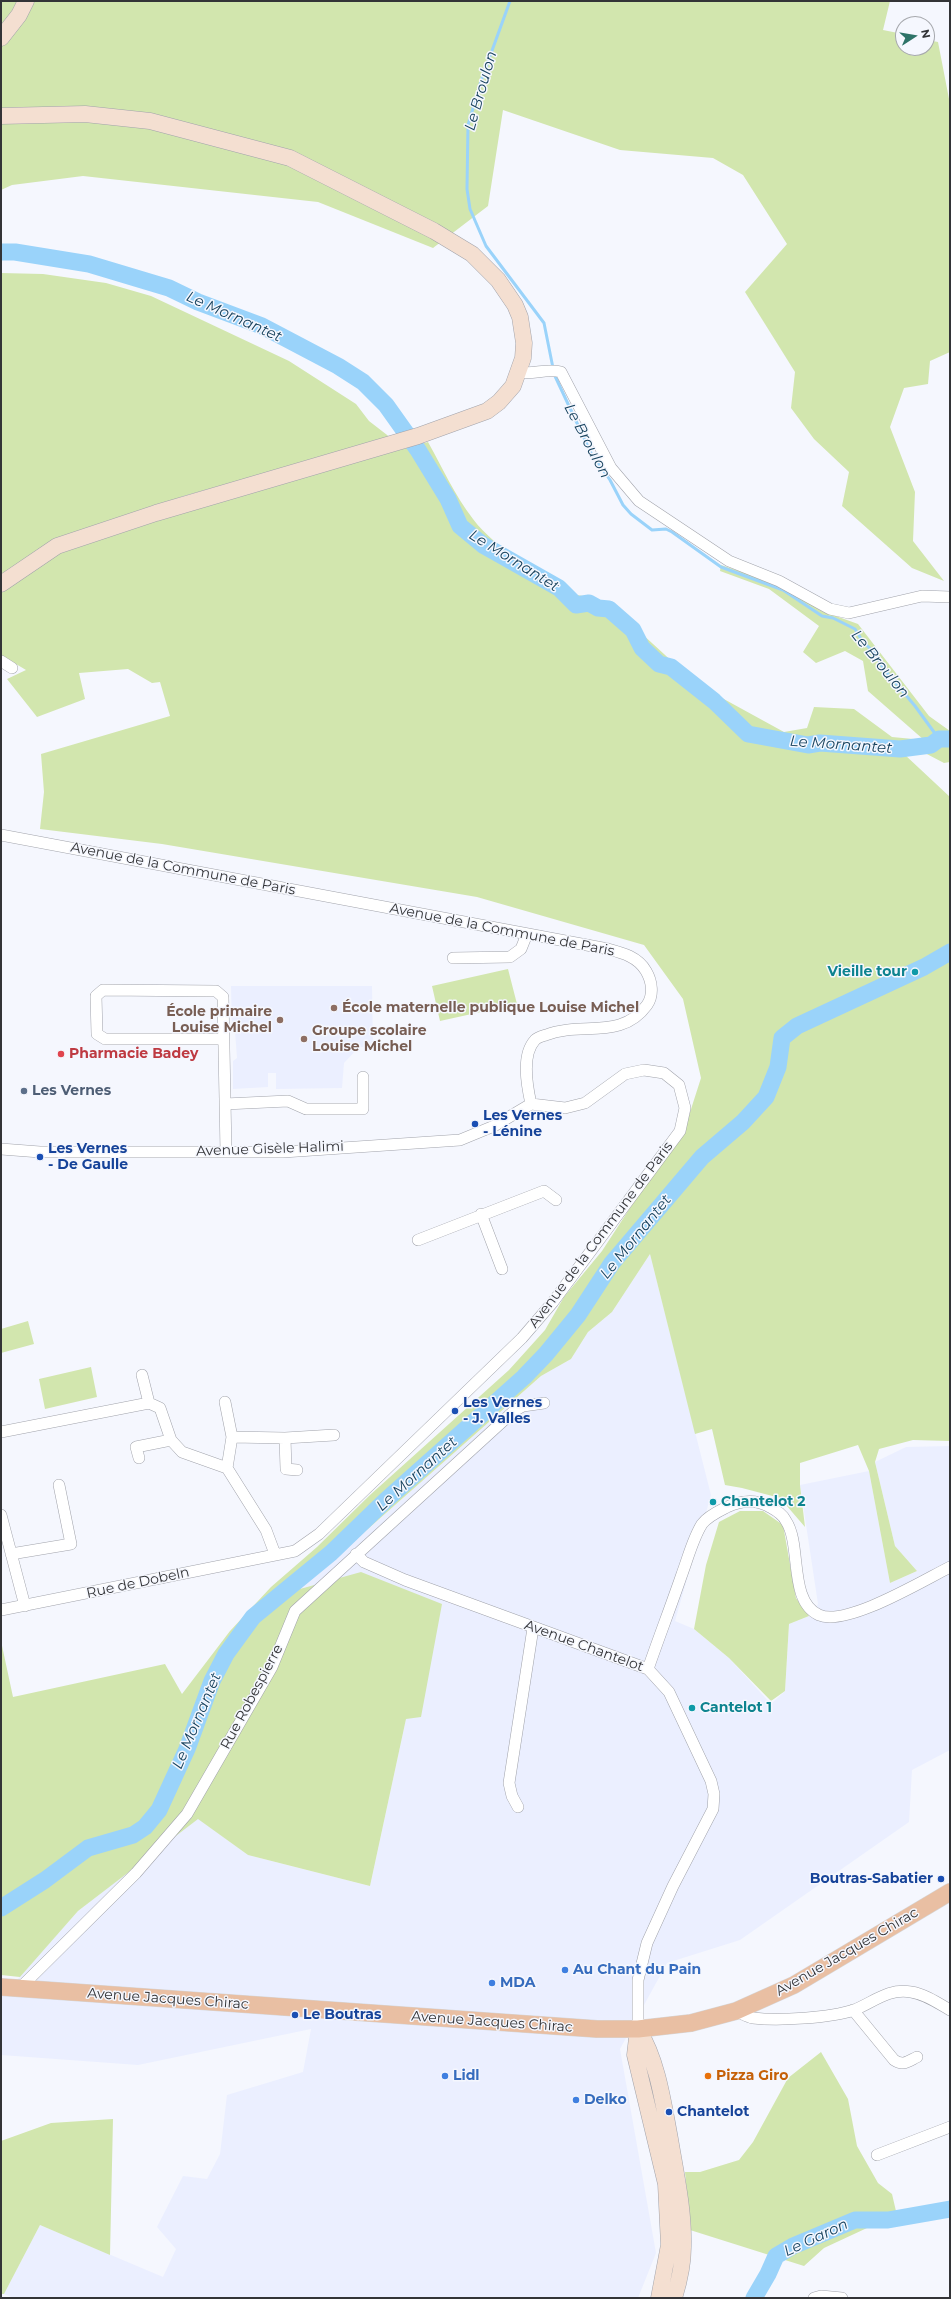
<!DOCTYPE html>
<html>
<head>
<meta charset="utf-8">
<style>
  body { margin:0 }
  #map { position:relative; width:951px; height:2299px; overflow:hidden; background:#f5f7fe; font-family:Montserrat,sans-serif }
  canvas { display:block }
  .frame { position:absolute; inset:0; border:2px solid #333437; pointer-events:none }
  .north { position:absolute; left:895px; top:16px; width:40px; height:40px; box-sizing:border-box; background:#f5f7fe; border:1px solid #a7a9ae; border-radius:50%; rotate:78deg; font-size:11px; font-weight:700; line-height:16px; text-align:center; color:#333437 }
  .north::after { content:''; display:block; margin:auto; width:14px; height:18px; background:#2e7368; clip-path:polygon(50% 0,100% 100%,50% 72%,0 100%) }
</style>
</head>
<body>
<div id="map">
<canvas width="951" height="2299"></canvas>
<div class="frame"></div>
<div class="north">N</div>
</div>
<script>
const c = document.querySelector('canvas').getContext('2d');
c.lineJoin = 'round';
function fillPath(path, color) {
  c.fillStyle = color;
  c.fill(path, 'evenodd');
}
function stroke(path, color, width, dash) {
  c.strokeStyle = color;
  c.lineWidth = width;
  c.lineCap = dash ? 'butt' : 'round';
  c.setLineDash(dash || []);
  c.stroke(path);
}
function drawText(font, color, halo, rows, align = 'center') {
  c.font = font + ' Montserrat,sans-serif';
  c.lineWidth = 3;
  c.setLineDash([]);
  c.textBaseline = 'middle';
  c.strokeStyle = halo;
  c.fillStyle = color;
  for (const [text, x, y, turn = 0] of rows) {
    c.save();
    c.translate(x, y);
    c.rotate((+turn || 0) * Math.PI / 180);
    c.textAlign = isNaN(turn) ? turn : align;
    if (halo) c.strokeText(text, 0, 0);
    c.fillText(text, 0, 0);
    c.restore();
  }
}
fillPath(new Path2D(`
  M 231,986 L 372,986 L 373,1047 L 359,1047 L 344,1063 L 342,1088 L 276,1089 L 276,1073 L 268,1073 L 268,1087 L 233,1089 L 233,1061 L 237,1058 L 235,1031 L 232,1031 Z
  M 650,1254 L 711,1495 L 675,1621 L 694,1629 L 729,1658 L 771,1704 L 785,1691 L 789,1624 L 809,1616 L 818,1604 L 800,1485 L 869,1471 L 890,1583 L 917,1571 L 895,1546 L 875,1462 L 906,1447 L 950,1446 L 950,1750 L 912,1770 L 909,1822 L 740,1940 L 667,1963 L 620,2049 L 656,2253 L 638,2298 L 14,2298 L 4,2294 L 40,2225 L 163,2277 L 176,2249 L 157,2227 L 183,2176 L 207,2179 L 220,2154 L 227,2095 L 303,2072 L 311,2029 L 138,2065 L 1,2055 L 1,1998 L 78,1911 L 198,1818 L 248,1855 L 370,1886 L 406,1719 L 299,1590 L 541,1376 L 571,1359 L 588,1332 L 612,1312 Z`), '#ebefff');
fillPath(new Path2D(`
  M 1,1 L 890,1 L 883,30 L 903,34 L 903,48 L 927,48 L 927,40 L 938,42 L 950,104 L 950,352 L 930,361 L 928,384 L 904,388 L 890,427 L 915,492 L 913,541 L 944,581 L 912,568 L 842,506 L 849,472 L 814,439 L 791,408 L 795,372 L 745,292 L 787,244 L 743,175 L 713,158 L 620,150 L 503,110 L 488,206 L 433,248 L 318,202 L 83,176 L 12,185 L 1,190 Z
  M 1,273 L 43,274 L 106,283 L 151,296 L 289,361 L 356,404 L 369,421 L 391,438 L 184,496 L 114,520 L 270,485 L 428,442 C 442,467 455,496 473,519 C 497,551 543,574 577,595 L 589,597 L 617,611 L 688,676 L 722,698 L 784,732 L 807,728 L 814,707 L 854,709 L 892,737 L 924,740 L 868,691 L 863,661 L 845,651 L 816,663 L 803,652 L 819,626 L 769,589 L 720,571 L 721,565 L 778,584 L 822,611 L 858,624 L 929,716 L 950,731 L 950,762 L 944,763 L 923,752 L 904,754 L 950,797 L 950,1441 L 913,1440 L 879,1449 L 875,1462 L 895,1546 L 917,1571 L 890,1583 L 869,1471 L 858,1445 L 800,1463 L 800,1485 L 805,1527 L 780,1498 L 742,1488 L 725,1485 L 712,1429 L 695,1434 L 650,1254 L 612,1312 L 588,1332 L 571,1359 L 541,1376 L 300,1589 L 361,1572 L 442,1604 L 421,1717 L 406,1719 L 370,1886 L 248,1855 L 198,1819 L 78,1911 L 20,1977 L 1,1975 L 1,1641 L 13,1697 L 165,1664 L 182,1694 L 230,1631 L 271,1587 L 317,1547 L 370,1495 L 509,1370 L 545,1330 L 564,1297 L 602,1251 L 630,1208 L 684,1131 L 701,1078 L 683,999 L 644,945 L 477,897 L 162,844 L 40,829 L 44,792 L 41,754 L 170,716 L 160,682 L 152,683 L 128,669 L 79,673 L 85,699 L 37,717 L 7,679 L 26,670 L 1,655 Z
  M 508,969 L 517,1004 L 440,1021 L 432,986 Z
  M 28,1321 L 34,1344 L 1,1353 L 1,1329 Z
  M 91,1367 L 97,1397 L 45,1409 L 39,1379 Z
  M 740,1511 L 763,1511 L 783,1525 L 796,1598 L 809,1616 L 789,1624 L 785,1691 L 771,1701 L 729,1658 L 694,1629 L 706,1565 L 719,1522 Z
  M 821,2052 L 848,2099 L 857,2146 L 878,2183 L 892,2194 L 899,2224 L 867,2228 L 824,2248 L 804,2266 L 690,2230 L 685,2172 L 700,2172 L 739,2160 L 753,2142 L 788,2078 Z
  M 113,2119 L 110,2255 L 40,2225 L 4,2294 L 1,2294 L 1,2141 L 51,2123 Z`), '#d2e6ae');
stroke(new Path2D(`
  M 510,1 L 481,81 L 468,125 L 467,189 L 470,209 L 486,246 L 544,323 L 553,368
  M 554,374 L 591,453 L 610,480 L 623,505 L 631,514 L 652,530 L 666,529 L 672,532 L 721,567 L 783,590 L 822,616 L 833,618 L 855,629 L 863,642 L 876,654 L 883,668 L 915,706 L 939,739`), '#9ad3fa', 3);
stroke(new Path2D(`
  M 1,252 L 15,252 L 89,264 L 169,288 L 198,302 L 262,326 L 338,366 L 363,382 L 386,405 L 418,450 L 448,499 L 460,526 L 483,545 L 559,588 L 576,605 L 589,603 L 598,608 L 609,609 L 633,630 L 642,648 L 659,664 L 671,667 L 714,701 L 748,734 L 808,745 L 820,743 L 900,749 L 931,745 L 939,739 L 950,739
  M 1,1908 L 45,1880 L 88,1848 L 133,1835 L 145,1827 L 159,1810 L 187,1749 L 212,1681 L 226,1654 L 253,1617 L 331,1553 L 386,1500 L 524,1377 L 546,1354 L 578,1315 L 612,1263 L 702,1157 L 743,1122 L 766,1097 L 778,1067 L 782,1038 L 797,1026 L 924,967 L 950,952
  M 754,2298 L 768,2274 L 776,2256 L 793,2246 L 855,2220 L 888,2220 L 950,2209`), '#9ad3fa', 17);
const street = new Path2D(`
  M 519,372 C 533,375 547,368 561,372 L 611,468 L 639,501 L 729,561 L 779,581 L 830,609 L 849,613 L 922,596 L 950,597
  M 1,661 L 12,668
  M 1,835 L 608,949 C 623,953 638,957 646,971 C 652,981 654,995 647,1005 C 621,1041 581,1021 546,1035 C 543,1036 538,1037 535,1040 C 521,1055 527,1086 531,1104
  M 453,958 L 510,957 L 521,949 L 527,934
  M 223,1039 L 105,1039 L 97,1034 L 96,996 L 103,990 L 216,991 L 223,997 L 226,1152
  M 225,1104 L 288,1101 L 306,1109 L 363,1109 L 363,1077
  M 1,1149 L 40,1152 L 283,1152 L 460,1140 L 494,1126 L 531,1104
  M 481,1214 L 502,1269
  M 418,1240 L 544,1191 L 556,1200
  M 142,1375 L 149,1403
  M 225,1402 L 232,1437 L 227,1468
  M 1,1432 L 149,1403 L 160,1408 L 171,1440 L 182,1452 L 227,1468 L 266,1530 L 275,1554
  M 232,1437 L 285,1438 L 334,1435
  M 285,1438 L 286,1469 L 297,1470
  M 139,1458 L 136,1447 L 171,1440
  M 1,1515 L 25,1606
  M 11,1554 L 71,1544 L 59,1485
  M 356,1554 L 364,1562 L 405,1580 L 648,1669 L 669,1692 L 711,1781 L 714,1794 L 713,1809 L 673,1886 L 647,1943 L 638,1980 L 638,2029
  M 1,1610 L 295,1551 L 319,1534 L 522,1338 L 553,1302 L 680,1131 L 685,1108 L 679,1085 L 664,1073 L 644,1070 L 625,1074 L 585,1103 L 565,1108 L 531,1104
  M 648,1669 C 659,1637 671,1606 682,1574 C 688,1558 693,1538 702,1524 C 708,1516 719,1511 727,1507 C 740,1501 755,1499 768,1506 C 775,1510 782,1513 786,1521 C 802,1545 788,1601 819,1615 C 846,1627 922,1581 950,1567
  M 518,1807 L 512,1796 L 509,1783 L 533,1628
  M 20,1988 L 136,1873 L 187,1814 L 272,1667 L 295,1611 L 514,1411 L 523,1406 L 544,1403
  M 853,2010 L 894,2060 C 903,2066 907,2062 917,2057
  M 736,2011 C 741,2013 747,2017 753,2018 C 778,2021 830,2018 854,2010 C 874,2002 888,1988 911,1992 C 925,1994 938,2003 950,2010
  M 877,2155 L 950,2127
  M 814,2298 L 821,2296 L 842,2298`);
const secondary = new Path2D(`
  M 1,38 L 19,15 L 26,1
  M 1,116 L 85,114 L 150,121 L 290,158 L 434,231 L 472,254 L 498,280 L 515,305 L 520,317 L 524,343 L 523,358 L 513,386 L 499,402 L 487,411 L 418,436 L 156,513 L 57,546 L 1,584
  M 638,2029 C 658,2062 663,2102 670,2139 C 676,2175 684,2211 683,2247 C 683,2264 679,2282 674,2298
  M 638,2029 L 635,2055 L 666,2184 L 669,2245 L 659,2298`);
const primary = new Path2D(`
  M 1,1987 L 597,2029 L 638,2029 L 691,2023 L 736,2011 L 794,1985 L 950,1892`);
stroke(street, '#a1a3ab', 12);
stroke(secondary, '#a1a3ab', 17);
stroke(primary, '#d6d6d7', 18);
stroke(street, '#fff', 11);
stroke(secondary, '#f4dfd1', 16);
stroke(primary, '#e9bfa3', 17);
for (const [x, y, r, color] of [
  [915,972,4,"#0f9aa8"],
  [334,1008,4,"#8d6e63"],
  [280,1020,4,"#8d6e63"],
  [304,1039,4,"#8d6e63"],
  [61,1054,4,"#e0444e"],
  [24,1091,4,"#5c6f8a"],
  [475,1124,4,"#1a4fb4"],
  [40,1157,4,"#1a4fb4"],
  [455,1411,4,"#1a4fb4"],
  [713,1502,4,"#0f9aa8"],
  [692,1708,4,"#0f9aa8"],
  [941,1879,4,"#1a4fb4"],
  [565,1970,4,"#3f7fe0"],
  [492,1983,4,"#3f7fe0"],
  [295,2015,4,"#1a4fb4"],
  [445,2076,4,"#3f7fe0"],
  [708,2076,4,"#e8710a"],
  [576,2100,4,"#3f7fe0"],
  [669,2112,4,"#1a4fb4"]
]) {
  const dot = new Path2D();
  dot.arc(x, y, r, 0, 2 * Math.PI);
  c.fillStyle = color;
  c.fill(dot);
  stroke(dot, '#f5f7fe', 1.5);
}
drawText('14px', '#333437', '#f5f7fe', [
  ["Avenue de la Commune de Paris",183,869,11],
  ["Avenue de la Commune de Paris",502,930,11],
  ["Avenue Gisèle Halimi",270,1149,-2],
  ["Avenue de la Commune de Paris",601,1235,-53],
  ["Rue de Dobeln",138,1583,-12],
  ["Avenue Chantelot",584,1646,20],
  ["Rue Robespierre",252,1697,-62],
  ["Avenue Jacques Chirac",847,1952,-30],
  ["Avenue Jacques Chirac",168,1999,4],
  ["Avenue Jacques Chirac",492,2022,4]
]);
drawText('bold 14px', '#0d838f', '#f5f7fe', [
  ["Vieille tour",907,972,"right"],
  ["Chantelot 2",721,1502],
  ["Cantelot 1",700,1708]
], 'left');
drawText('bold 14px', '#785e54', '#f5f7fe', [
  ["École maternelle publique Louise Michel",342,1008],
  ["École primaire",272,1012,"right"],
  ["Louise Michel",272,1028,"right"],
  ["Groupe scolaire",312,1031],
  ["Louise Michel",312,1047]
], 'left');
drawText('bold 14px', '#be3a42', '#f5f7fe', [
  ["Pharmacie Badey",69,1054]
], 'left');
drawText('bold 14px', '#4e5e75', '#f5f7fe', [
  ["Les Vernes",32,1091]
], 'left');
drawText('bold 14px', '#164399', '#f5f7fe', [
  ["Les Vernes",483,1116],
  ["- Lénine",483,1132],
  ["Les Vernes",48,1149],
  ["- De Gaulle",48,1165],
  ["Les Vernes",463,1403],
  ["- J. Valles",463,1419],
  ["Boutras-Sabatier",933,1879,"right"],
  ["Le Boutras",303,2015],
  ["Chantelot",677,2112]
], 'left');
drawText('bold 14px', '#366cbe', '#f5f7fe', [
  ["Au Chant du Pain",573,1970],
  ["MDA",500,1983],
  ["Lidl",453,2076],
  ["Delko",584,2100]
], 'left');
drawText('bold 14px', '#c56008', '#f5f7fe', [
  ["Pizza Giro",716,2076]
], 'left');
drawText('italic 15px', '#18435e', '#f5f7fe', [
  ["Le Broulon",481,91,-74],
  ["Le Mornantet",234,317,24],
  ["Le Broulon",587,441,62],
  ["Le Mornantet",514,561,32],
  ["Le Broulon",880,664,51],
  ["Le Mornantet",841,745,4],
  ["Le Mornantet",636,1237,-51],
  ["Le Mornantet",417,1474,-42],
  ["Le Mornantet",197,1721,-67],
  ["Le Garon",816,2238,-25]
]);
</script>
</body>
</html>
